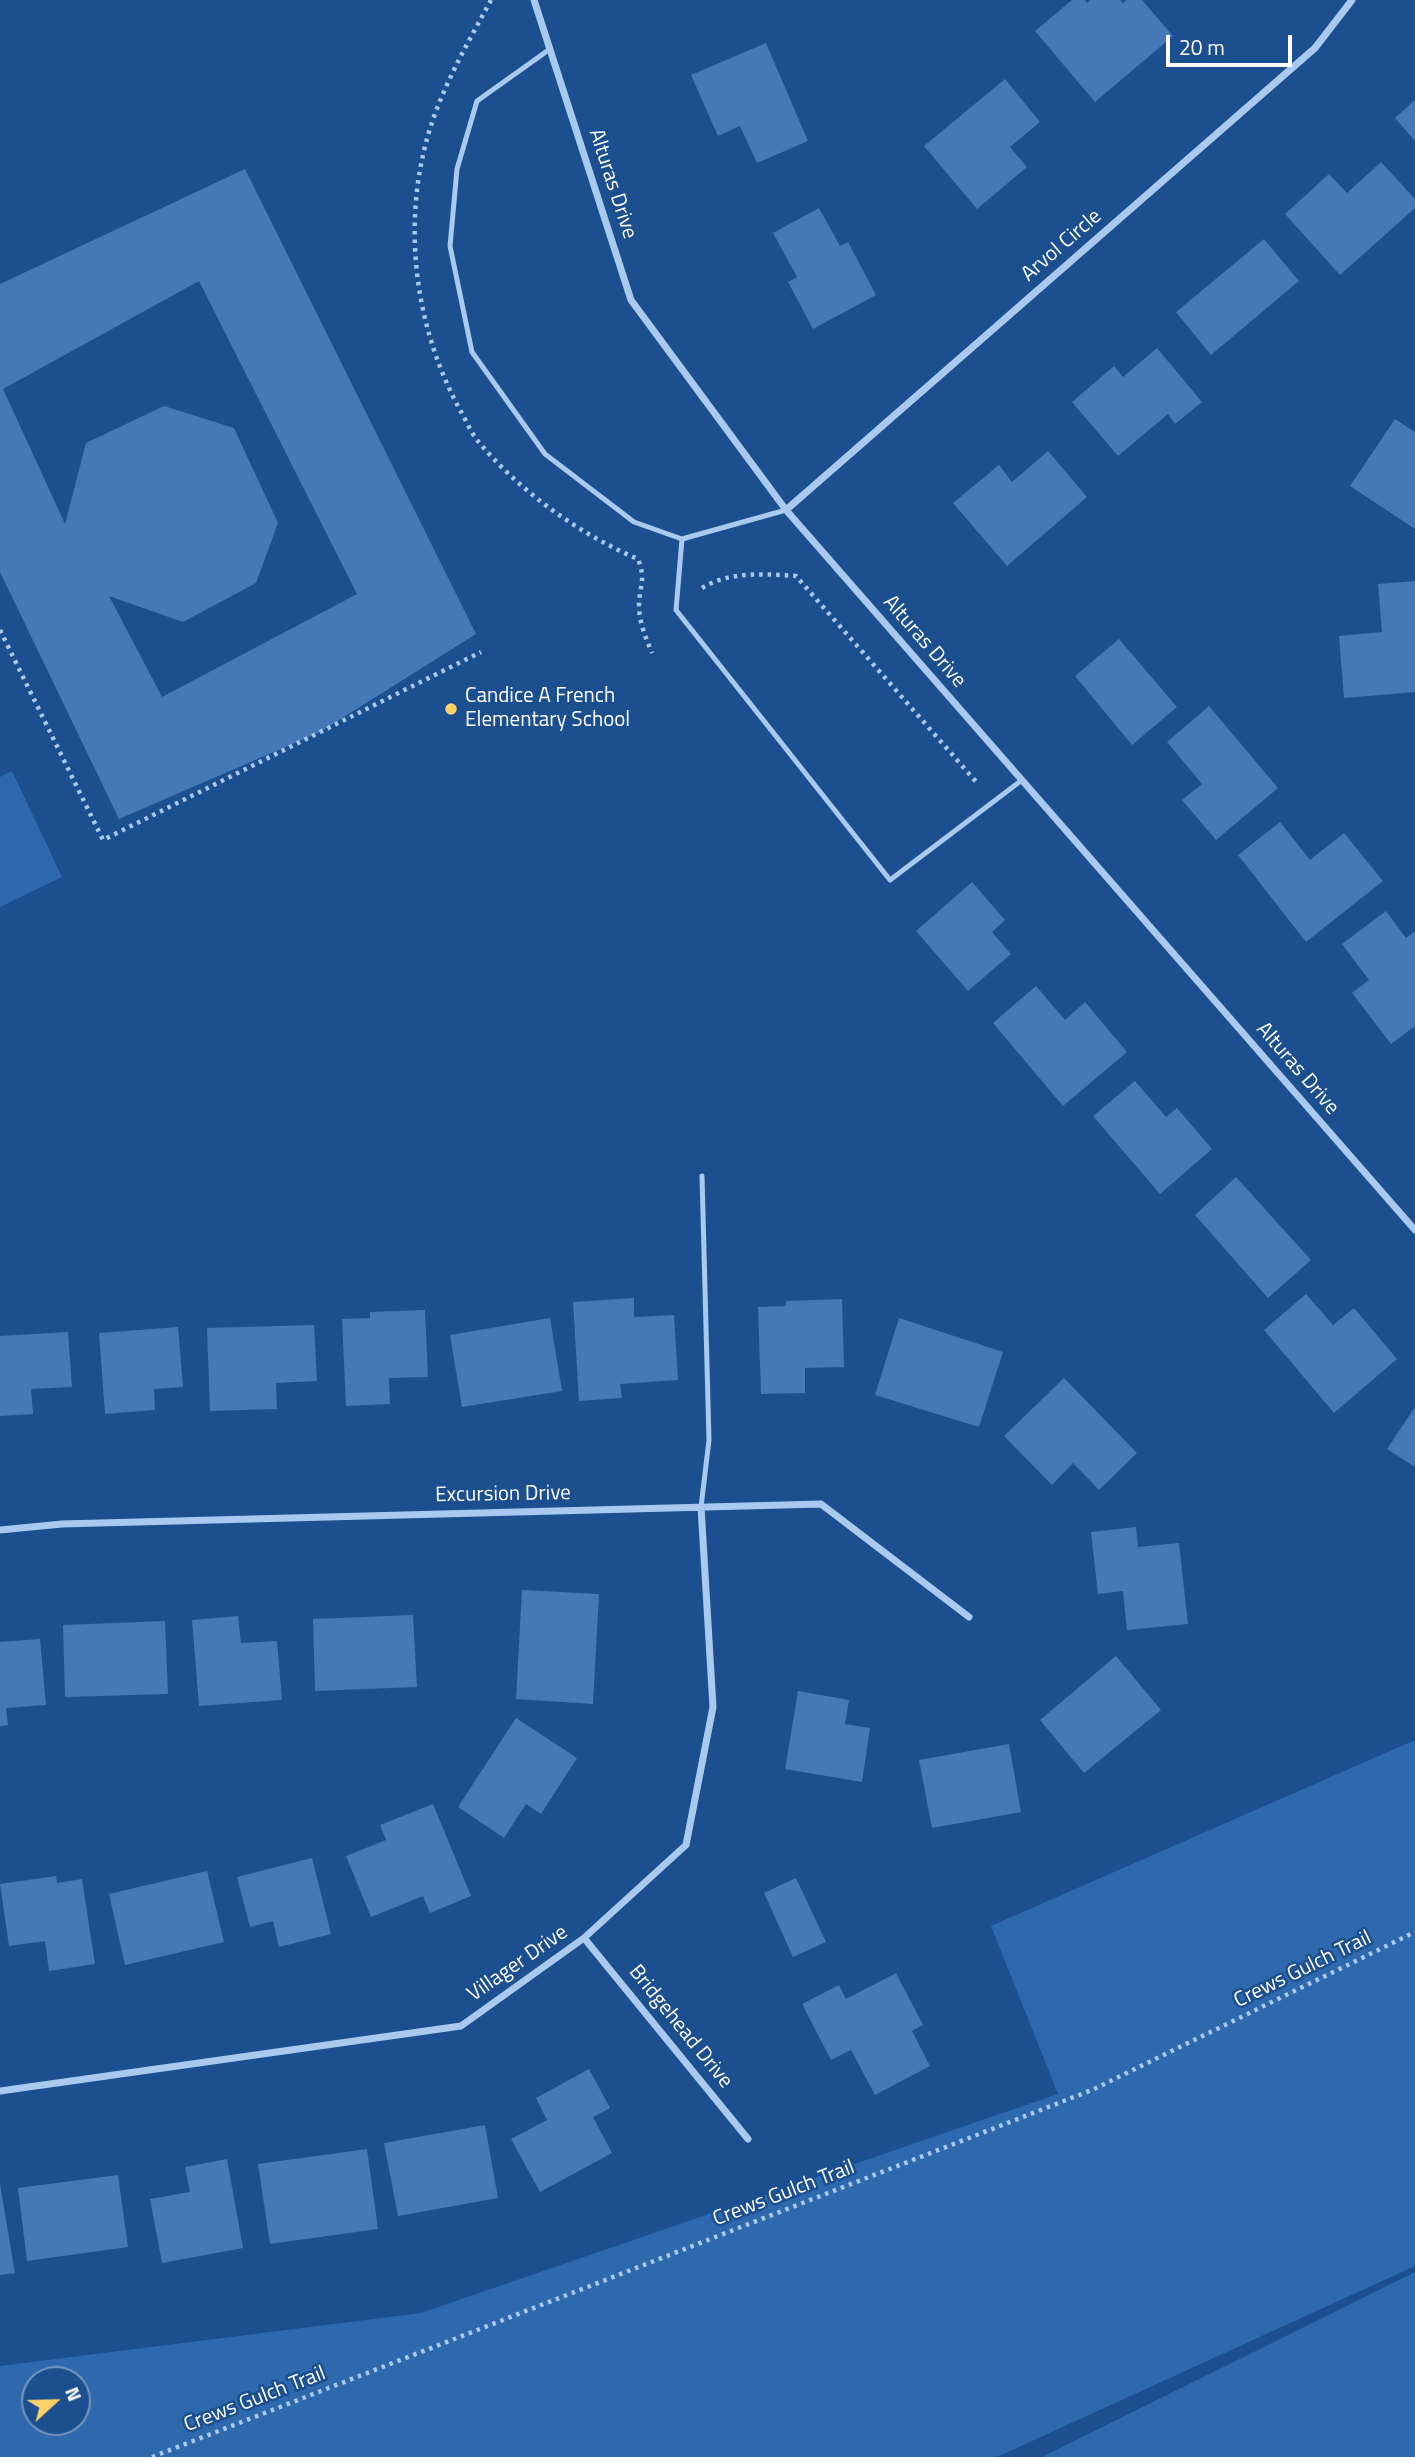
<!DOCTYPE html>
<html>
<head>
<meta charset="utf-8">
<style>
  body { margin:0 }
  #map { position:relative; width:1415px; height:2457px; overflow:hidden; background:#1b4f8f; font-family:"Titillium Web",sans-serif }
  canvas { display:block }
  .north { position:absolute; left:21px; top:2366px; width:70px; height:70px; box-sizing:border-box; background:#1b4f8f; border:2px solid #7695bc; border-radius:50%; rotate:68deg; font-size:19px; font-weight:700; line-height:28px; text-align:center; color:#fff }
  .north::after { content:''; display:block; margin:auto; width:24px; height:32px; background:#ffd166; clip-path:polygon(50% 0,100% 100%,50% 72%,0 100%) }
  .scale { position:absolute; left:1166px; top:35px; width:126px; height:32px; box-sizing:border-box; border:4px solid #fff; border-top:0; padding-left:9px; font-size:21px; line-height:24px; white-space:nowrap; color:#fff; -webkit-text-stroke:5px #1b4f8f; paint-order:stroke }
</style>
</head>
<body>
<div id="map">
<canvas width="1415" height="2457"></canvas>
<div class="north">N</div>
<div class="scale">20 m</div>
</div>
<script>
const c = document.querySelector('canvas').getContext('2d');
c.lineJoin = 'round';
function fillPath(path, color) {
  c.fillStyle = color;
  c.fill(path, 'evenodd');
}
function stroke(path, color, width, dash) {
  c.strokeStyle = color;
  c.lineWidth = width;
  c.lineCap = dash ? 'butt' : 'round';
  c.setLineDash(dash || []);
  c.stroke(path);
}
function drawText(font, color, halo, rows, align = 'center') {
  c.font = font + ' "Titillium Web",sans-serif';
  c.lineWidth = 5;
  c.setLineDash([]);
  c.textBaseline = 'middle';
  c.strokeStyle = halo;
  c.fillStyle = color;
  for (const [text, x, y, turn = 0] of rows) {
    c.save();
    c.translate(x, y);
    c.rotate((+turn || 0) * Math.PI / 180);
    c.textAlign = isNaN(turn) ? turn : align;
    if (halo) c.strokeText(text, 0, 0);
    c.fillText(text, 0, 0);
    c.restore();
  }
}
fillPath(new Path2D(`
  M 12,771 L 62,877 L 0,907 L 0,777 Z
  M 1415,1740 L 1415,2266 L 997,2457 L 0,2457 L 0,2366 L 421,2313 L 1058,2094 L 991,1926 ZM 35,2380 L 77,2380 L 77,2422 L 35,2422 Z
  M 1415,2272 L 1415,2457 L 1042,2457 Z`), '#2e69ad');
fillPath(new Path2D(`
  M 1072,0 L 1085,0 L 1087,3 L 1091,0 L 1120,0 L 1123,3 L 1127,0 L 1142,0 L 1173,36 L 1095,102 L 1035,31 Z
  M 766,43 L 808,141 L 757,163 L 740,126 L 718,136 L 691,75 Z
  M 1005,79 L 1040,122 L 1010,147 L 1027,167 L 977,209 L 924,146 Z
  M 1415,100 L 1415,141 L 1395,118 Z
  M 1381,162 L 1415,199 L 1415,208 L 1340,275 L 1285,214 L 1329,174 L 1347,193 Z
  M 245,169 L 476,634 L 320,732 L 119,819 L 0,572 L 0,284 ZM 199,281 L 357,594 L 162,697 L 109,596 L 183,622 L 256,583 L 278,523 L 234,428 L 164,406 L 86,443 L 65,524 L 3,389 Z
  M 819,208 L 840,246 L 848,242 L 876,295 L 813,329 L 788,282 L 797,277 L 773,233 Z
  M 1264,239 L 1299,281 L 1211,355 L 1176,312 Z
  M 1157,348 L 1202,402 L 1175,424 L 1168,414 L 1118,456 L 1072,402 L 1114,366 L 1123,377 Z
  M 1395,419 L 1415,432 L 1415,529 L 1350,486 Z
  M 1048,451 L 1087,497 L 1007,566 L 953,503 L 999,465 L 1012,482 Z
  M 1415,581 L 1415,692 L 1344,698 L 1339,636 L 1382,632 L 1378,584 Z
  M 1119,639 L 1177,707 L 1132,745 L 1075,676 Z
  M 1209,706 L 1278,788 L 1216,840 L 1182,800 L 1202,784 L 1167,742 Z
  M 1280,822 L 1310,860 L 1344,833 L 1383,881 L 1306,942 L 1238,855 Z
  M 972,882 L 1005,920 L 992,932 L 1011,954 L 968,991 L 916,931 Z
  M 1386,911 L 1406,938 L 1415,931 L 1415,1026 L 1391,1044 L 1352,993 L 1369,980 L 1342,944 Z
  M 1036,986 L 1065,1020 L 1085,1002 L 1127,1052 L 1063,1106 L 993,1023 Z
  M 1135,1081 L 1166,1117 L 1177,1108 L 1212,1149 L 1160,1194 L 1093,1116 Z
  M 1236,1177 L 1311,1260 L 1268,1298 L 1195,1215 Z
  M 1306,1294 L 1333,1325 L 1354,1308 L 1397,1359 L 1334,1413 L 1264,1330 Z
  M 634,1298 L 634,1317 L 674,1315 L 678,1380 L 620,1384 L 622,1398 L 579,1401 L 573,1302 Z
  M 842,1299 L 844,1367 L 805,1368 L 805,1393 L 761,1394 L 758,1307 L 786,1306 L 786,1301 Z
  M 425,1310 L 428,1377 L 389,1378 L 390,1404 L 346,1406 L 342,1319 L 370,1318 L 370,1312 Z
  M 550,1318 L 562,1391 L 462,1407 L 450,1335 Z
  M 899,1318 L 1003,1352 L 979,1427 L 875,1395 Z
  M 314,1325 L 317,1381 L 276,1383 L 277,1409 L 210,1411 L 207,1328 Z
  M 178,1327 L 183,1387 L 154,1389 L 155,1410 L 105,1414 L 99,1333 Z
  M 68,1332 L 72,1387 L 31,1389 L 33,1414 L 0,1416 L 0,1336 Z
  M 1064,1378 L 1137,1453 L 1099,1490 L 1073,1463 L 1052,1485 L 1004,1436 Z
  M 1415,1407 L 1415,1467 L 1387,1449 Z
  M 1136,1527 L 1138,1547 L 1179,1543 L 1188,1624 L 1127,1630 L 1123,1591 L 1098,1594 L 1091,1532 Z
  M 522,1590 L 599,1594 L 593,1704 L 516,1699 Z
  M 413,1615 L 417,1687 L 315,1691 L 313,1619 Z
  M 238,1616 L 241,1643 L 277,1641 L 282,1700 L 199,1706 L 192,1620 Z
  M 165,1621 L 168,1694 L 65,1697 L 63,1625 Z
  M 40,1639 L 46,1705 L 6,1708 L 8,1725 L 0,1726 L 0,1642 Z
  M 1116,1656 L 1161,1710 L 1084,1773 L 1040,1720 Z
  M 798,1691 L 849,1700 L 845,1724 L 870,1728 L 862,1782 L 785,1769 Z
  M 516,1718 L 577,1758 L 541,1814 L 526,1804 L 504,1838 L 458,1807 Z
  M 1009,1744 L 1021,1812 L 932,1828 L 919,1760 Z
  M 433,1804 L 471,1896 L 430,1913 L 423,1896 L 371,1917 L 346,1856 L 386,1840 L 380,1825 Z
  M 312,1858 L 331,1934 L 279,1947 L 273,1921 L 250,1927 L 237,1877 Z
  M 207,1871 L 224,1942 L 125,1965 L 109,1894 Z
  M 56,1876 L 57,1883 L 82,1879 L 95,1964 L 49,1971 L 45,1941 L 9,1946 L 0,1884 Z
  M 796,1878 L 826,1942 L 793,1957 L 764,1893 Z
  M 896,1973 L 923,2025 L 912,2031 L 930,2066 L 875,2095 L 851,2050 L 831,2060 L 802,2004 L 839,1985 L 846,1999 Z
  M 589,2069 L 610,2108 L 593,2117 L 612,2153 L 540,2192 L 511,2139 L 547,2120 L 536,2098 Z
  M 485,2125 L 498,2198 L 398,2216 L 384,2143 Z
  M 367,2149 L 378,2229 L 270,2244 L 258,2164 Z
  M 227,2159 L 243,2248 L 162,2263 L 150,2199 L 190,2192 L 185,2167 Z
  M 118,2175 L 128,2247 L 27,2261 L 18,2188 Z
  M 0,2184 L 15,2273 L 0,2275 Z`), '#4478b7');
stroke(new Path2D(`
  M 491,0 C 464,50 435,99 423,155 C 404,239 418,332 459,408 C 465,418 470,431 477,440 C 519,491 579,534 638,559 C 646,580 640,584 639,604 C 639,622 645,636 652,653
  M 702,588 C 729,571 764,574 796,576 L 978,784
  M 0,630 L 103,840 L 481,652
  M 152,2457 L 1092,2090 L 1415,1932`), '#a9c9ee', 4.5, [3.5, 5]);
stroke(new Path2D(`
  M 550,49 L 477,101 L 457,169 L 450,246 L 472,352 L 545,454 L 634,522 L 682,539 L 786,510
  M 682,539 L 676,610 L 890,880 L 1022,780
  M 701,1507 L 709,1440 L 702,1176`), '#a9c9ee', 5);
stroke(new Path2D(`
  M 534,0 L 631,300 L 786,510 L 1415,1230
  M 786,510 L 1315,48 L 1352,0
  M 0,1530 L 62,1524 L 821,1504 L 969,1617
  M 584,1938 L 748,2139
  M 0,2091 L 461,2026 L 584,1938 L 686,1845 L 713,1707 L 701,1507`), '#a9c9ee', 7);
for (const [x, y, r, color] of [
  [451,709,7,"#ffd166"]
]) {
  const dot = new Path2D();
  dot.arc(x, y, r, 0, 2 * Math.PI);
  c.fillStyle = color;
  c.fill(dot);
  stroke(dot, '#1b4f8f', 2.5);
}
drawText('21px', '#fff', '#1b4f8f', [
  ["Alturas Drive",612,184,72],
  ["Arvol Circle",1062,246,-41],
  ["Alturas Drive",924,642,49],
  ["Alturas Drive",1297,1069,49],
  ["Excursion Drive",503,1495,-1],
  ["Villager Drive",518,1964,-35],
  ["Crews Gulch Trail",1303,1970,-26],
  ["Bridgehead Drive",680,2027,51],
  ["Crews Gulch Trail",784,2194,-21],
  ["Crews Gulch Trail",255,2400,-21]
]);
drawText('21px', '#fff', '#1b4f8f', [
  ["Candice A French",465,697],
  ["Elementary School",465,721]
], 'left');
</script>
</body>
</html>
